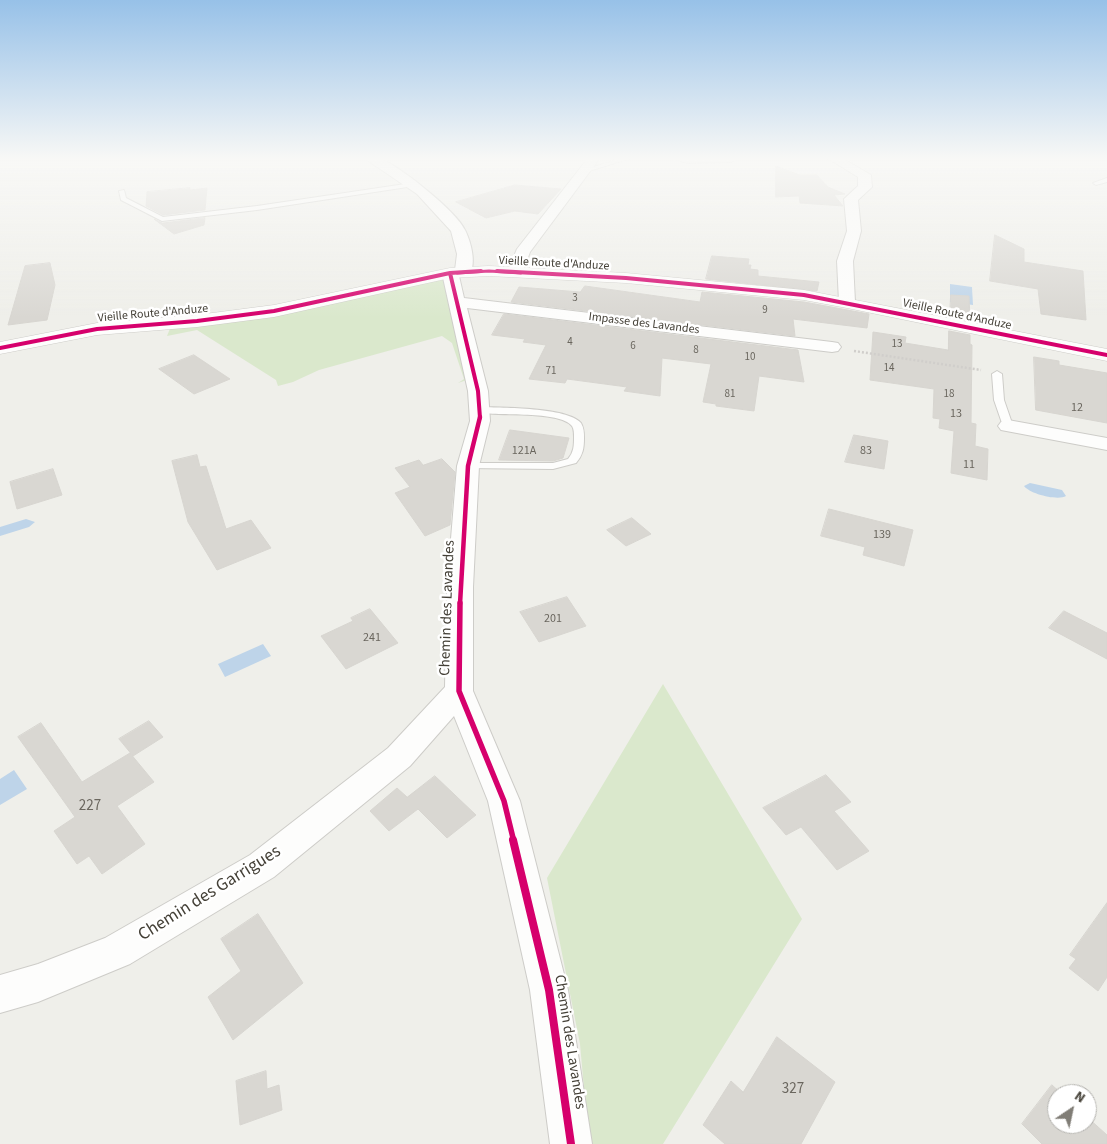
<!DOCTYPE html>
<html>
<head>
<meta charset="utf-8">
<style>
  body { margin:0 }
  #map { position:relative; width:1107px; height:1144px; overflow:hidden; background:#efefea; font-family:"Source Sans 3",sans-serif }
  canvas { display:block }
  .north { position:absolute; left:1047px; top:1084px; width:50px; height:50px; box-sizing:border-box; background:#fff; border:1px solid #b4b3af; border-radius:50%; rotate:34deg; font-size:14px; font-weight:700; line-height:20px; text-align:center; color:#444037 }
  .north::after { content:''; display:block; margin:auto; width:18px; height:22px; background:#807d76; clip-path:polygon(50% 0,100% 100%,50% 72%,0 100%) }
</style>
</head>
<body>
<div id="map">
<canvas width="1107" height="1144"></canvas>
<div class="north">N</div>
</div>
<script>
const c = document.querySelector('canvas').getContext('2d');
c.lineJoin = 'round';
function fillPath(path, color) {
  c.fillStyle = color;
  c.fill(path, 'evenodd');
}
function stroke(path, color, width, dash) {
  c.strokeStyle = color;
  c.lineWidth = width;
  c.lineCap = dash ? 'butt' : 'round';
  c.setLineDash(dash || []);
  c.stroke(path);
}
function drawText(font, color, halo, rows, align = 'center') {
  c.font = font + ' "Source Sans 3",sans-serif';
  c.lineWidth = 5;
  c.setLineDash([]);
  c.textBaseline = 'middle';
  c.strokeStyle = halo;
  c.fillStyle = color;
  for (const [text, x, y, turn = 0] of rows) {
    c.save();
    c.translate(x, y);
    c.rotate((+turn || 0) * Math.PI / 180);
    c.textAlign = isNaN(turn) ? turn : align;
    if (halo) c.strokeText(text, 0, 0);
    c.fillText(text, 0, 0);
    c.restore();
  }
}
fillPath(new Path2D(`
  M 442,280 L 446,280 L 470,379 L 458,383 L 464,379 L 452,343 L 442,336 L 319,370 L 293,382 L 278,386 L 276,380 L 197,330 L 167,336 L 171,326 Z
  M 663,684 L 802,919 L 663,1144 L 589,1144 L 580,1044 L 547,878 Z`), '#dae8cc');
fillPath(new Path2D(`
  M 950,284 L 972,287 L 973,305 L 950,302 Z
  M 1030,483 L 1062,490 L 1066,496 C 1058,501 1030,494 1024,486 Z
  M 26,519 L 35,522 L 29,527 L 0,536 L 0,527 Z
  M 263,644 L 271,656 L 225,677 L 218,664 Z
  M 14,770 L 27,789 L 0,805 L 0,779 Z`), '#bed4e9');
const building = new Path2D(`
  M 776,166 L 800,175 L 817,175 L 828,187 L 845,194 L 834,195 L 843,206 L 800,203 L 799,196 L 776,197 Z
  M 515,185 L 561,189 L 538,214 L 515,211 L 486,218 L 456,202 Z
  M 190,188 L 190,190 L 207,188 L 205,210 L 163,215 L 146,206 L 147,192 Z
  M 205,218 L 204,225 L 174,234 L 154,219 L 162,223 Z
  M 995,235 L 1024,249 L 1024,262 L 1083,271 L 1086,320 L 1041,314 L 1038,289 L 990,281 Z
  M 712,256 L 749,259 L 748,265 L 751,265 L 750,269 L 758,270 L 758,276 L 819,282 L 817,291 L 706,279 Z
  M 50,263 L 55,285 L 47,320 L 8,325 L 25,266 Z
  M 585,286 L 700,302 L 702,292 L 804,302 L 869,314 L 867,328 L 793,319 L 795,336 L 511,302 L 519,287 L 580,292 Z
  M 951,295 L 969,296 L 970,320 L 950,317 Z
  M 504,314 L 798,350 L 804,382 L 759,376 L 754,411 L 716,406 L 716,404 L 703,402 L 711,364 L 662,358 L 660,396 L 624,391 L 627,387 L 567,379 L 565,383 L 529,379 L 546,345 L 523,342 L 525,339 L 492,335 Z
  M 949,331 L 970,335 L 970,344 L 972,345 L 971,423 L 976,424 L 975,446 L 988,449 L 987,480 L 951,473 L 954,431 L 939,428 L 940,419 L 933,418 L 934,389 L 870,380 L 873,332 L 906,337 L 905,343 L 948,350 Z
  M 194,355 L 230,379 L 194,394 L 159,369 Z
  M 1034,357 L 1059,361 L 1059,365 L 1107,373 L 1107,423 L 1036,410 Z
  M 510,430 L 569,438 L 563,458 L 553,461 L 499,460 Z
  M 854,435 L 888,441 L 884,469 L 845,462 Z
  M 197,455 L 200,467 L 206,466 L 226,529 L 251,520 L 271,548 L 217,570 L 188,522 L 172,461 Z
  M 442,459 L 455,472 L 450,525 L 425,536 L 395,493 L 410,487 L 395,468 L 419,460 L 423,465 Z
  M 53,469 L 62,495 L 17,509 L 10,482 Z
  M 829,509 L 913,530 L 904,566 L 863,555 L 865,547 L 821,536 Z
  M 632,518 L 651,534 L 626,546 L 607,530 Z
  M 567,597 L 586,626 L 539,642 L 520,612 Z
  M 370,609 L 398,643 L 346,669 L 321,636 L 353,621 L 351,618 Z
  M 1064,611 L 1107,633 L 1107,659 L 1049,628 Z
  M 149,721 L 163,737 L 133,756 L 119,739 Z
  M 41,723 L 82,782 L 130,753 L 154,782 L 117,806 L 145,844 L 102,874 L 89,856 L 77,864 L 54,831 L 75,817 L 18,737 Z
  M 826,775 L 851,802 L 834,811 L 869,851 L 837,870 L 801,827 L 786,835 L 763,808 Z
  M 435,776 L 476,815 L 447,838 L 418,809 L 389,831 L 370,811 L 397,788 L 407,797 Z
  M 1107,903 L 1107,977 L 1098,991 L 1069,968 L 1076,959 L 1070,955 Z
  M 258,914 L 303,983 L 233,1040 L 208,997 L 241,971 L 221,939 Z
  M 777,1037 L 835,1082 L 801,1144 L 725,1144 L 703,1125 L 731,1081 L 743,1092 Z
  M 266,1071 L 267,1089 L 279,1085 L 282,1110 L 240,1125 L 236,1081 Z
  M 1052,1085 L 1062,1094 L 1057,1094 L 1057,1124 L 1087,1124 L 1087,1117 L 1107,1135 L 1107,1144 L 1042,1144 L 1022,1124 Z`);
fillPath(building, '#d9d7d2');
stroke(building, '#d7d5d0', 1);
const service = new Path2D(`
  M 622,158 L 631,158 L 586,172 L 581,171 Z
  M 671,158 L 731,158 L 734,160 L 731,162 L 687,163 Z
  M 1107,178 L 1107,182 L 1096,185 L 1093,183 Z
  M 412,183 L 415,185 L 414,186 L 257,210 L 162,221 L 121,200 L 119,191 L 124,190 L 126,198 L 163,217 L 257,206 Z
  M 997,371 L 1002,374 L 1004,400 L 1013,426 L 1008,429 L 1003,426 L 994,400 L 992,374 Z
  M 481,407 C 502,408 567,407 581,423 C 584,428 584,433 584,438 C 584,448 583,455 576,463 L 553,469 L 464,468 L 463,466 L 468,463 L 553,463 L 568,459 C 574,452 574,445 574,437 C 574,433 574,429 572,426 C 559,410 498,417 477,412 L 476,410 Z`);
const minor = new Path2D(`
  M 364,158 C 369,158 375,157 379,158 C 400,166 456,211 465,230 C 471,242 477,264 469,275 L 459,276 L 464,298 L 832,342 L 838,343 L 841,347 L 838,351 L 832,352 L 467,308 L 488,391 L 490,421 L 479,466 L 473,587 L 473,691 L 520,801 L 568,990 L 592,1144 L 550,1144 L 530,990 L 488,801 L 454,716 L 410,766 L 274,877 L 130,964 L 38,1002 L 0,1013 L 0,975 L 38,964 L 105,938 L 250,855 L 388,748 L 445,687 L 447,587 L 457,466 L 470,421 L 468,391 L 442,273 L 444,270 L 455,270 L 457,254 L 451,231 L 417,194 Z
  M 588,158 L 600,158 L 530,252 L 522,274 L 510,274 L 508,271 L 517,249 Z
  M 827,158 L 842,158 L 871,175 L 872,187 L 858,200 L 861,231 L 853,261 L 855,302 L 853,306 L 841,306 L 839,302 L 837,261 L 847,231 L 844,199 L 858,186 L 858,177 Z
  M 1008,420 L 1107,438 L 1107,450 L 1001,430 L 998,426 L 1001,422 Z`);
const tertiary = new Path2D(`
  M 489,266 L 626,273 L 804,290 L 1107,349 L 1107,361 L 847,308 L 804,300 L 626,283 L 489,276 L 450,278 L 274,317 L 197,327 L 97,335 L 0,354 L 0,342 L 97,323 L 197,315 L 274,305 L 450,268 Z`);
stroke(service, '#cdccc8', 2);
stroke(minor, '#cdccc8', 2);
stroke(tertiary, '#cdccc8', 1);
stroke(new Path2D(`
  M 854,351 L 981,370`), '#d0cecb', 2.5, [2, 2]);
fillPath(service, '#fdfdfc');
fillPath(minor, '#fdfdfc');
fillPath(tertiary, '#fdfdfc');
stroke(new Path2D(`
  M 457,273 L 489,271 L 521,273`), '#d6006c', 3);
stroke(new Path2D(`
  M 497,271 L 626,278 L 804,295 L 1107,355
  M 450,273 L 478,391 L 480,418
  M 0,348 L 97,329 L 197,321 L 274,311 L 450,273 L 481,271`), '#d6006c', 4);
stroke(new Path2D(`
  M 460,604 L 468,466 L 480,417`), '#d6006c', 4.5);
stroke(new Path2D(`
  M 460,603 L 459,691 L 504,801 L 514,842`), '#d6006c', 5.5);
stroke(new Path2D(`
  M 513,840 L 549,990 L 571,1144`), '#d6006c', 8);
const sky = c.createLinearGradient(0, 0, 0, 318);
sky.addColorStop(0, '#97c1e8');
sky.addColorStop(0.5, '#f8f8f6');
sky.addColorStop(1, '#f8f8f600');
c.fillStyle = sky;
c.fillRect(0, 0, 1107, 318);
drawText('11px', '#6a665e', null, [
  ["3",575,299],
  ["9",765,311],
  ["4",570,343],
  ["13",897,345],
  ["6",633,347],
  ["8",696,351],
  ["10",750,358],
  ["14",889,369],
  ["71",551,372],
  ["81",730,395],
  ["18",949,395]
]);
drawText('12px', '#444037', '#fff', [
  ["Vieille Route d'Anduze",554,264,3],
  ["Vieille Route d'Anduze",153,314,-5],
  ["Vieille Route d'Anduze",957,315,12],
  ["Impasse des Lavandes",644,324,7]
]);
drawText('12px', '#6a665e', null, [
  ["12",1077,408],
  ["13",956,414],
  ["121A",524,451],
  ["83",866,451],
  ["11",969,465],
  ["139",882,535],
  ["201",553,619],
  ["241",372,638]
]);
drawText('15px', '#444037', '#fff', [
  ["Chemin des Lavandes",448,608,-88],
  ["Chemin des Lavandes",569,1042,81]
]);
drawText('15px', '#6a665e', null, [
  ["227",90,807],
  ["327",793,1090]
]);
drawText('18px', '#444037', '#fff', [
  ["Chemin des Garrigues",210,894,-32]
]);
</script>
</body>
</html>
